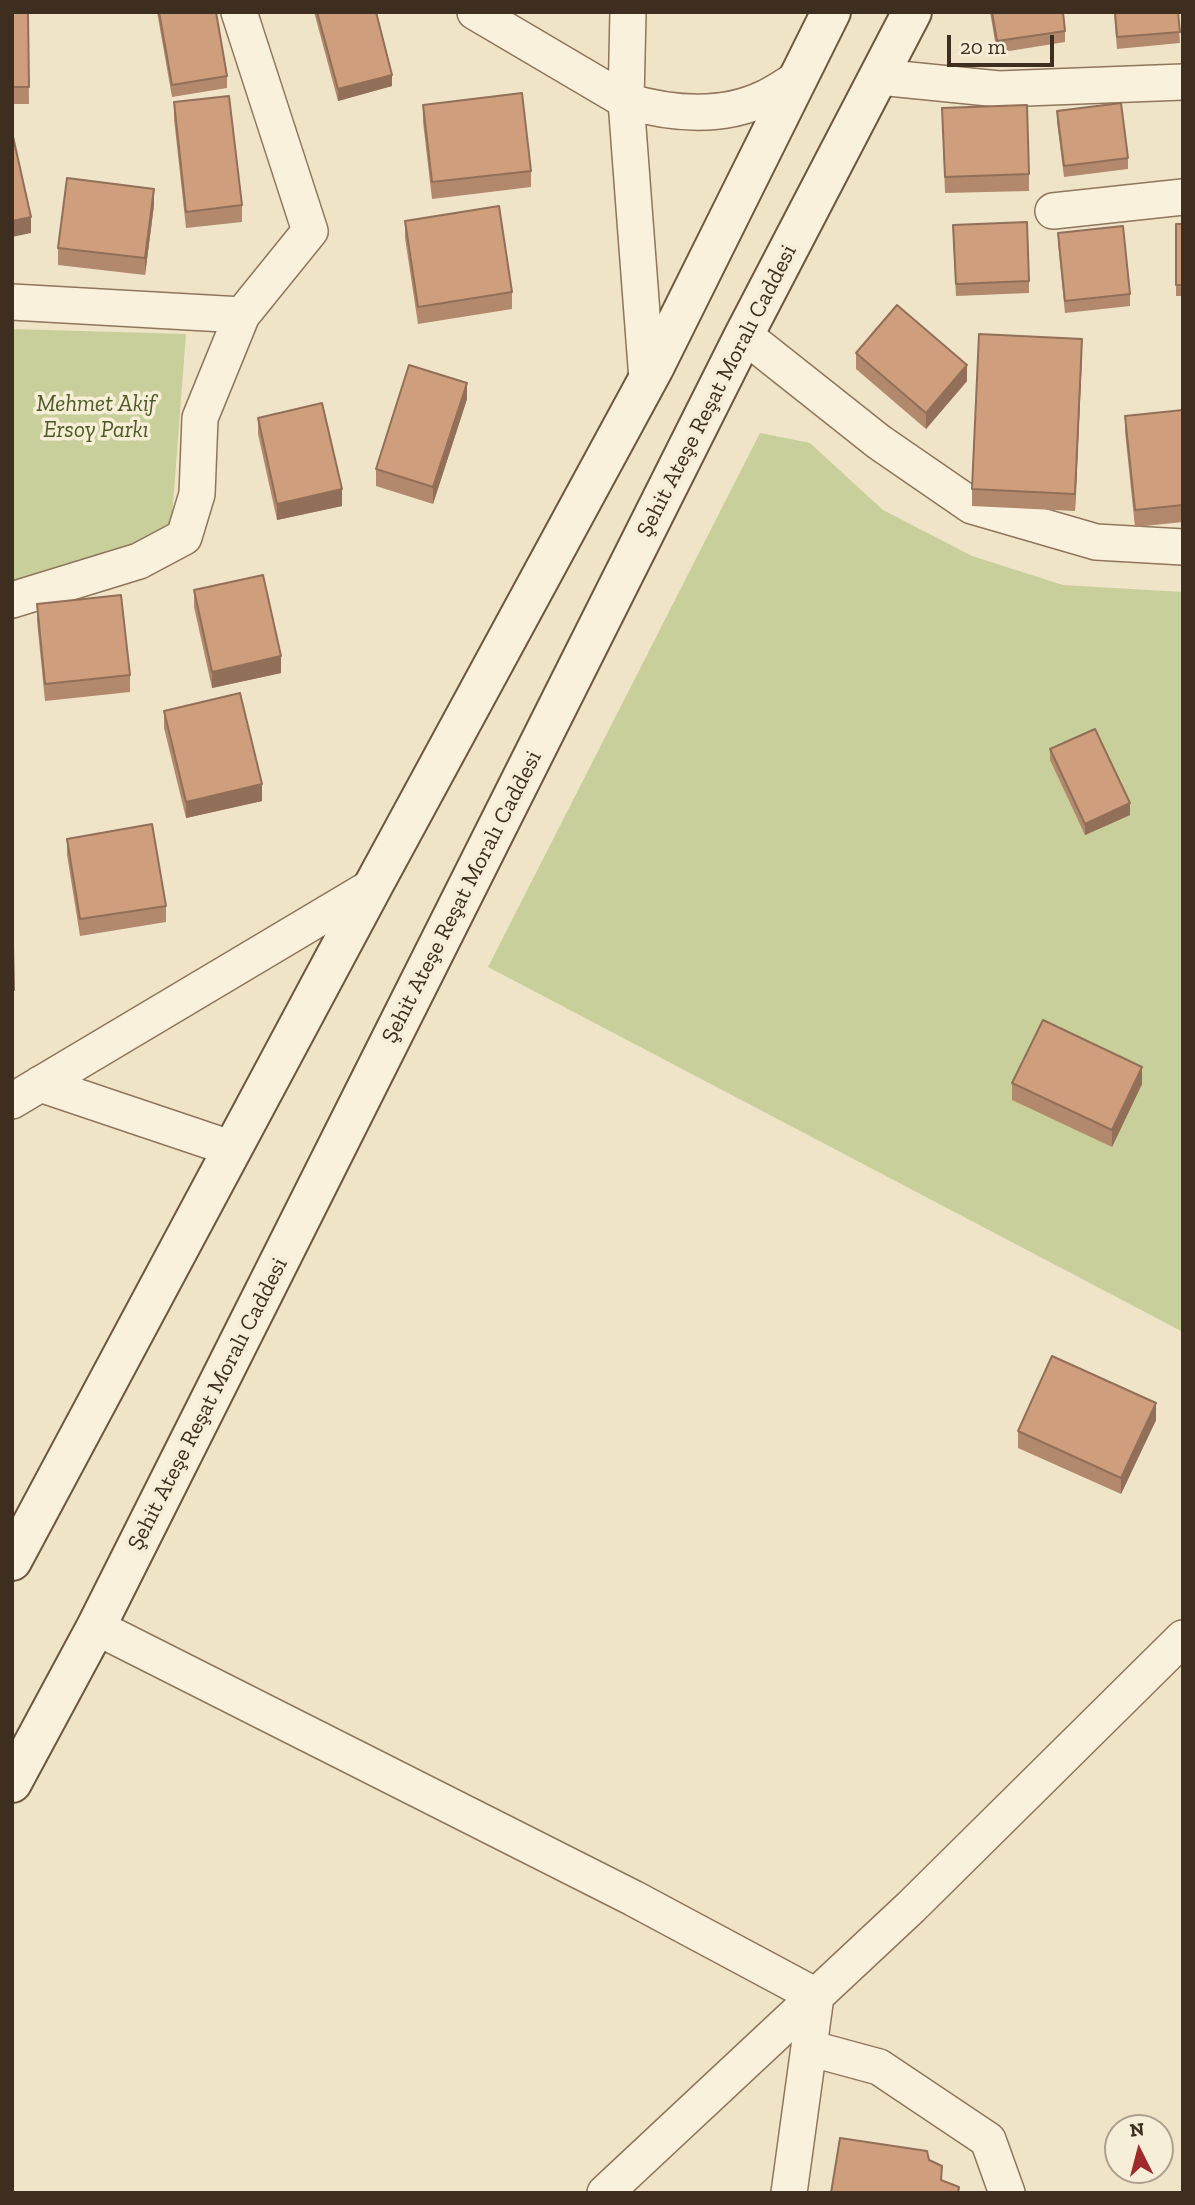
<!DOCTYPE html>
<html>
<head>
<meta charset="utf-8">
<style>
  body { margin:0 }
  #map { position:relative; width:1195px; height:2205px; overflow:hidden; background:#f0e4c8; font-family:"Zilla Slab",serif }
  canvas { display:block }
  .frame { position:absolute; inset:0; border:14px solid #3d2e20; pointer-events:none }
  .north { position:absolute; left:1104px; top:2114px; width:70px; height:70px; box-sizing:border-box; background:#f7eed8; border:2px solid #ada18e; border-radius:50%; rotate:354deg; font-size:19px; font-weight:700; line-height:28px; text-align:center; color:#3d2e20 }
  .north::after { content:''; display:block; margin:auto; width:24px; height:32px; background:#9e2a2b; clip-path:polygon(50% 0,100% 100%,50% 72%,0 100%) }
  .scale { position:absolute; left:947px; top:35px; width:107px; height:32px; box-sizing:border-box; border:4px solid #3d2e20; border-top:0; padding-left:9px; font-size:21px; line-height:24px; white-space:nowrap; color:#3d2e20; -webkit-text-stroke:5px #f7eed8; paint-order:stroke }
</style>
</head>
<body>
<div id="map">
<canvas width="1195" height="2205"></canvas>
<div class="frame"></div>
<div class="north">N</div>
<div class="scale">20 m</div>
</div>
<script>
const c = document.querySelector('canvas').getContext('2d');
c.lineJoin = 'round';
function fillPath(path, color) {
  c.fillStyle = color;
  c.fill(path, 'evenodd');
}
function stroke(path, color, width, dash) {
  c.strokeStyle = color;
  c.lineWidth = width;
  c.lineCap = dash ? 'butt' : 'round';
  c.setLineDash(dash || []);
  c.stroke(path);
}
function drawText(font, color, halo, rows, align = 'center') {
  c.font = font + ' "Zilla Slab",serif';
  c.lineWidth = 7;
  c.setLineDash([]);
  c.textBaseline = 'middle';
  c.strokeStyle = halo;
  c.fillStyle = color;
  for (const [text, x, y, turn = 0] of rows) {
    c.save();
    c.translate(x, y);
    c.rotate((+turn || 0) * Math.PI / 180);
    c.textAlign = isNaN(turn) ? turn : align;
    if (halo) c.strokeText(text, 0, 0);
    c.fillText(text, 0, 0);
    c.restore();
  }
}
fillPath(new Path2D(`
  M 12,329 L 186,334 L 171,530 L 83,561 L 12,581 Z
  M 760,433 L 810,443 L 883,510 L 972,556 L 1063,585 L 1183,592 L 1183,1332 L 488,967 Z`), '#c9cf9b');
const minor = new Path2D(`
  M 475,12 L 626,101 C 671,114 721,119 765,98 C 776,93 787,85 797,79
  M 628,12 L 626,101 L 647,380
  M 879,77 L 999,89 L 1183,82
  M 1053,211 L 1183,197
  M 12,302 L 242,315
  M 744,335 L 879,442 L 972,506 L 1096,542 L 1183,547
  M 12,600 L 139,561 L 184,537 L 197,494 L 200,418 L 242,315 L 310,231 L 239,12
  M 40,1084 L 233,1149
  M 12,1101 L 373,886
  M 96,1627 L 633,1898 L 816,1996 L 789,2193
  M 809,2048 L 879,2067 L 988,2140 L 1007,2193
  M 605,2193 L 911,1907 L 1183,1638`);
const secondary = new Path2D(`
  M 12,1561 L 373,886 L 654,368 L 831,12
  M 12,1783 L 96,1627 L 744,335 L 912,12`);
stroke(minor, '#8d765c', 38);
stroke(secondary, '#6f573f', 42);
stroke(minor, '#faf1dc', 35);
stroke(secondary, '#faf1dc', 38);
fillPath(new Path2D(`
  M 12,12 L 28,12 L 29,104 L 12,104 Z
  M 157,12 L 216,12 L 227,76 L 227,88 L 172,97 Z
  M 314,12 L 376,12 L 392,86 L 338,101 Z
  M 990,12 L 1063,12 L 1065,31 L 1065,42 L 997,53 Z
  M 1114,12 L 1178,12 L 1180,43 L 1117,49 Z
  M 174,102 L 242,205 L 242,222 L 186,228 L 174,119 Z
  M 423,105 L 531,171 L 531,187 L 432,199 L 423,122 Z
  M 942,108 L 1029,174 L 1029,191 L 945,193 Z
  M 1057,111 L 1128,158 L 1128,169 L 1064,177 L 1057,122 Z
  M 154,205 L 145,275 L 58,265 L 58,248 Z
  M 405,221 L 512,292 L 512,309 L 418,324 L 405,238 Z
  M 1176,224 L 1183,224 L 1183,296 L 1176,296 Z
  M 1058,233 L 1130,294 L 1130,306 L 1065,313 L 1058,244 Z
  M 953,237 L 1029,281 L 1029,293 L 956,296 Z
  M 856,353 L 967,381 L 926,429 L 856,369 Z
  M 1082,356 L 1075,511 L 972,506 L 972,489 Z
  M 467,399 L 433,504 L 376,486 L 376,469 Z
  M 1183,410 L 1183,522 L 1135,527 L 1125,432 L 1125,416 Z
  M 258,418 L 342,506 L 277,520 L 258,434 Z
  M 194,590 L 281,673 L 212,688 L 194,607 Z
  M 37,604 L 130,675 L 130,692 L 45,701 L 37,621 Z
  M 164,711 L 262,801 L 186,818 L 164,728 Z
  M 1050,749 L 1130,815 L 1085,835 L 1050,760 Z
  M 67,839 L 166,906 L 166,922 L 80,936 L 67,855 Z
  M 12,899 L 14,1007 L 12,1007 Z
  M 1012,1083 L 1142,1084 L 1112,1147 L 1012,1100 Z
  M 1156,1420 L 1121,1494 L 1018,1448 L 1018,1431 Z`), '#b2896c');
fillPath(new Path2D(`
  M 392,75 L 392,86 L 338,101 L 338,89 Z
  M 154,189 L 154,205 L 145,275 L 145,258 Z
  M 31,217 L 31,233 L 12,237 L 12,221 Z
  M 1082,339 L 1082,356 L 1075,511 L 1075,494 Z
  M 967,365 L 967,381 L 926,429 L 926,413 Z
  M 467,383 L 467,399 L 433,504 L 433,487 Z
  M 342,489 L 342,506 L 277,520 L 277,504 Z
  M 281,656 L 281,673 L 212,688 L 212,672 Z
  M 262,784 L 262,801 L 186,818 L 186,802 Z
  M 1130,803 L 1130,815 L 1085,835 L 1085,824 Z
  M 1142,1067 L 1142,1084 L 1112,1147 L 1112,1130 Z
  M 1156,1403 L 1156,1420 L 1121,1494 L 1121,1478 Z`), '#916f58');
const building = new Path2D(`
  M 12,12 L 28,12 L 29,87 L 12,87 Z
  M 159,12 L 216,12 L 227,76 L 172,85 Z
  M 317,12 L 376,12 L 392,75 L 338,89 Z
  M 992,12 L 1063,12 L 1065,31 L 997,41 Z
  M 1115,12 L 1178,12 L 1180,32 L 1117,37 Z
  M 522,93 L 531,171 L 432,182 L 423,105 Z
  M 229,96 L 242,205 L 186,212 L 174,102 Z
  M 1121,103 L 1128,158 L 1064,166 L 1057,111 Z
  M 1027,105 L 1029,174 L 945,177 L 942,108 Z
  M 12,132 L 31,217 L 12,221 Z
  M 67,178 L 154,189 L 145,258 L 58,248 Z
  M 499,206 L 512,292 L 418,307 L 405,221 Z
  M 1027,222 L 1029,281 L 956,284 L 953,225 Z
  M 1176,224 L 1183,224 L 1183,285 L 1176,285 Z
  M 1123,226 L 1130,294 L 1065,301 L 1058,233 Z
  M 897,305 L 967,365 L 926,413 L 856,353 Z
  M 979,334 L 1082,339 L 1075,494 L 972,489 Z
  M 409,365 L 467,383 L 433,487 L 376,469 Z
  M 322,403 L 342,489 L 277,504 L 258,418 Z
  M 1183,410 L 1183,505 L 1135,510 L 1125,416 Z
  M 263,575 L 281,656 L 212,672 L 194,590 Z
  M 121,595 L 130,675 L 45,684 L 37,604 Z
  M 240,693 L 262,784 L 186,802 L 164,711 Z
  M 1095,729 L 1130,803 L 1085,824 L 1050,749 Z
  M 152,824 L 166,906 L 80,919 L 67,839 Z
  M 12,899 L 14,990 L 12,990 Z
  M 1043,1020 L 1142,1067 L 1112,1130 L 1012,1083 Z
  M 1052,1356 L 1156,1403 L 1121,1478 L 1018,1431 Z
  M 840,2138 L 927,2151 L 929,2160 L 942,2166 L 941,2180 L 959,2187 L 958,2193 L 831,2193 Z`);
fillPath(building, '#cf9f7d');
stroke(building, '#916f58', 2);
drawText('23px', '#3d2e20', '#f7eed8', [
  ["Şehit Ateşe Reşat Moralı Caddesi",717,391,-63],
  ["Şehit Ateşe Reşat Moralı Caddesi",462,897,-63],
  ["Şehit Ateşe Reşat Moralı Caddesi",208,1404,-63]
]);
drawText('italic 23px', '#4d5a26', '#f7eed8', [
  ["Mehmet Akif",96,404],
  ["Ersoy Parkı",96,430]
]);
</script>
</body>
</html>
